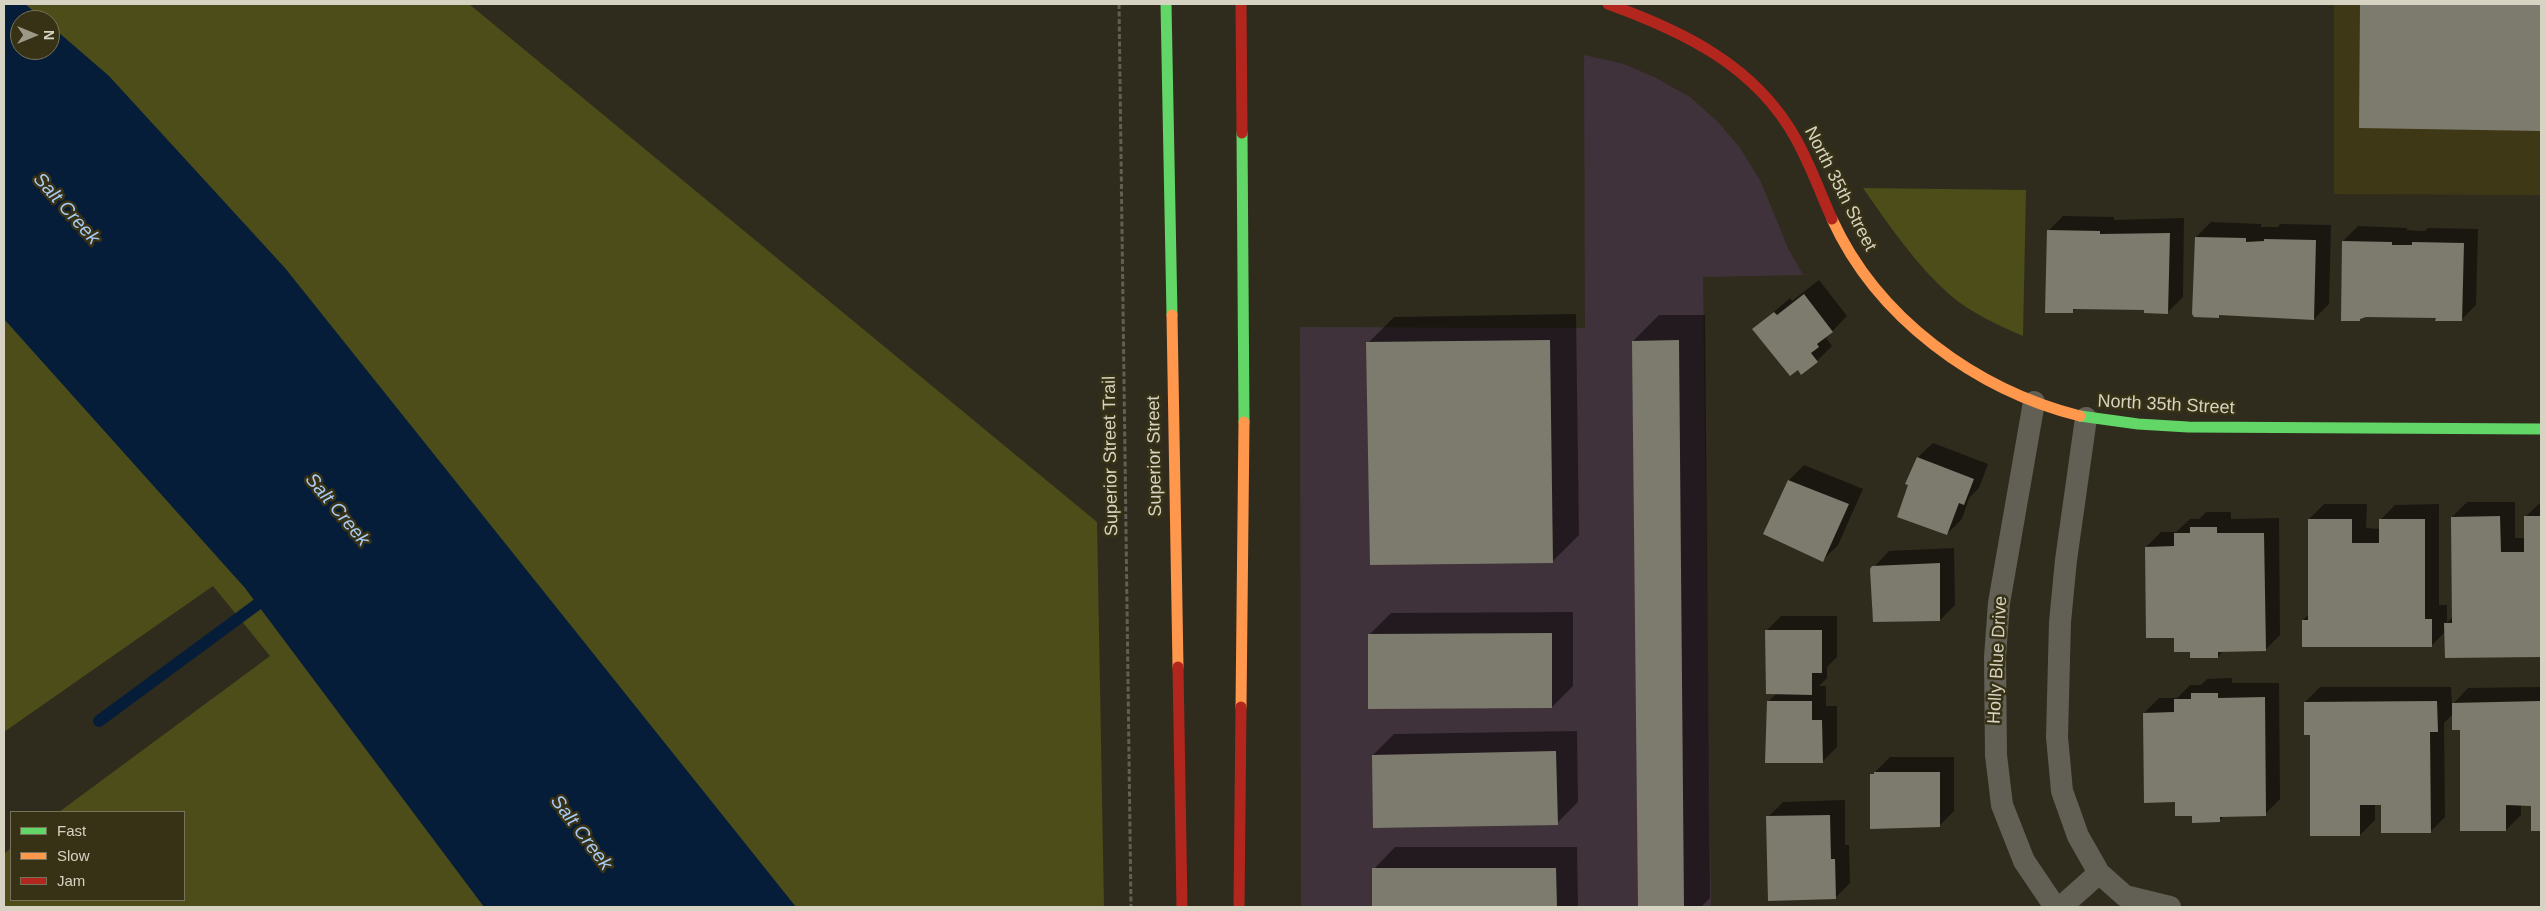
<!DOCTYPE html>
<html>
<head>
<meta charset="utf-8">
<style>
  body { margin:0 }
  #map { position:relative; width:2545px; height:911px; overflow:hidden; background:#2f2c1d; font-family:Helvetica,sans-serif }
  canvas { display:block }
  .frame { position:absolute; inset:0; border:5px solid #d6d3c2; pointer-events:none }
  .legend { position:absolute; left:10px; top:811px; width:175px; height:90px; box-sizing:border-box; background:#373115; border:1px solid #77725a; margin:0; padding:6px 9px; list-style:none; font-size:15px; color:#d6d3c2 }
  .legend li { display:flex; align-items:center; gap:10px; height:25px }
  .legend b { width:25px; border:1px solid #77725a }
  .north { position:absolute; left:10px; top:10px; width:50px; height:50px; box-sizing:border-box; background:#373115; border:1px solid #77725a; border-radius:50%; rotate:90deg; font-size:14px; font-weight:700; line-height:20px; text-align:center; color:#d6d3c2 }
  .north::after { content:''; display:block; margin:auto; width:18px; height:22px; background:#9c9988; clip-path:polygon(50% 0,100% 100%,50% 72%,0 100%) }
</style>
</head>
<body>
<div id="map">
<canvas width="2545" height="911"></canvas>
<div class="frame"></div>
<ul class="legend">
<li><b style="height:6px;background:#63d668"></b>Fast</li>
<li><b style="height:6px;background:#ff974d"></b>Slow</li>
<li><b style="height:6px;background:#b3261e"></b>Jam</li>
</ul>
<div class="north">N</div>
</div>
<script>
const c = document.querySelector('canvas').getContext('2d');
c.lineJoin = 'round';
function fillPath(path, color) {
  c.fillStyle = color;
  c.fill(path, 'evenodd');
}
function stroke(path, color, width, dash) {
  c.strokeStyle = color;
  c.lineWidth = width;
  c.lineCap = dash ? 'butt' : 'round';
  c.setLineDash(dash || []);
  c.stroke(path);
}
function drawText(font, color, halo, rows, align = 'center') {
  c.font = font + ' Helvetica,sans-serif';
  c.lineWidth = 5;
  c.setLineDash([]);
  c.textBaseline = 'middle';
  c.strokeStyle = halo;
  c.fillStyle = color;
  for (const [text, x, y, turn = 0] of rows) {
    c.save();
    c.translate(x, y);
    c.rotate((+turn || 0) * Math.PI / 180);
    c.textAlign = isNaN(turn) ? turn : align;
    if (halo) c.strokeText(text, 0, 0);
    c.fillText(text, 0, 0);
    c.restore();
  }
}
fillPath(new Path2D(`
  M 2334,4 L 2541,4 L 2541,195 L 2334,194 Z`), '#3f3816');
fillPath(new Path2D(`
  M 1584,55 L 1624,64 L 1656,78 L 1690,97 L 1718,122 L 1740,148 L 1760,180 L 1788,248 L 1803,275 L 1703,277 L 1711,907 L 1301,907 L 1300,327 L 1585,328 Z`), '#40323a');
fillPath(new Path2D(`
  M 4,4 L 469,4 L 1097,522 L 1104,907 L 4,907 L 4,854 L 11,848 L 11,900 L 184,900 L 184,812 L 59,812 L 270,656 L 213,586 L 4,732 ZM 20,20 L 50,20 L 50,50 L 20,50 Z
  M 1863,188 L 2026,190 L 2023,336 C 1999,326 1970,312 1950,295 C 1915,264 1889,225 1863,188 Z`), '#4c4d19');
fillPath(new Path2D(`
  M 4,4 L 25,4 L 44,20 L 20,20 L 20,50 L 50,50 L 50,25 L 109,76 L 285,268 L 796,907 L 484,907 L 245,588 L 4,319 Z`), '#051d39');
fillPath(new Path2D(`
  M 2362,4 L 2541,4 L 2541,129 L 2360,127 Z
  M 2063,216 L 2114,217 L 2114,220 L 2184,218 L 2183,297 L 2168,312 L 2145,309 L 2076,308 L 2072,312 L 2048,231 Z
  M 2211,222 L 2261,224 L 2261,227 L 2278,227 L 2280,224 L 2331,225 L 2329,304 L 2314,319 L 2221,313 L 2218,316 L 2196,237 Z
  M 2358,226 L 2407,228 L 2407,230 L 2420,231 L 2425,231 L 2428,228 L 2478,229 L 2476,305 L 2461,320 L 2437,317 L 2343,241 Z
  M 1819,280 L 1847,316 L 1826,338 L 1832,346 L 1817,361 L 1754,329 L 1790,298 L 1792,301 Z
  M 1576,314 L 1579,535 L 1553,561 L 1368,343 L 1394,317 Z
  M 1659,315 L 1705,315 L 1710,898 L 1701,907 L 1639,907 L 1633,341 Z
  M 1933,443 L 1988,464 L 1979,488 L 1969,498 L 1962,519 L 1947,534 L 1910,484 L 1907,483 L 1918,457 Z
  M 1804,465 L 1863,489 L 1838,545 L 1823,560 L 1765,534 L 1789,480 Z
  M 2467,502 L 2515,502 L 2515,538 L 2525,538 L 2525,517 L 2541,502 L 2541,656 L 2446,656 L 2446,631 L 2432,645 L 2303,620 L 2309,614 L 2309,519 L 2324,504 L 2367,504 L 2366,528 L 2380,529 L 2380,520 L 2395,505 L 2439,504 L 2439,605 L 2447,605 L 2447,623 L 2453,616 L 2452,517 Z
  M 2206,512 L 2231,512 L 2231,519 L 2279,518 L 2280,635 L 2265,650 L 2224,650 L 2218,657 L 2175,637 L 2146,547 L 2161,532 L 2176,532 L 2190,519 L 2199,519 Z
  M 1954,548 L 1955,605 L 1940,620 L 1872,612 L 1872,569 L 1889,551 Z
  M 1573,612 L 1573,686 L 1552,707 L 1370,634 L 1391,613 Z
  M 1781,616 L 1837,616 L 1837,657 L 1827,667 L 1827,678 L 1819,686 L 1826,686 L 1826,706 L 1837,706 L 1837,747 L 1822,762 L 1768,702 L 1777,693 L 1766,631 Z
  M 2232,678 L 2232,683 L 2279,683 L 2280,799 L 2265,814 L 2225,815 L 2219,821 L 2193,815 L 2176,801 L 2144,713 L 2159,698 L 2177,698 L 2190,685 L 2201,685 L 2207,679 Z
  M 2320,687 L 2451,687 L 2452,705 L 2468,688 L 2541,687 L 2541,829 L 2532,830 L 2532,805 L 2521,805 L 2521,815 L 2506,830 L 2453,714 L 2444,723 L 2445,817 L 2430,832 L 2382,804 L 2375,804 L 2375,820 L 2360,835 L 2311,734 L 2305,702 Z
  M 1577,731 L 1578,802 L 1557,823 L 1373,755 L 1394,734 Z
  M 1890,757 L 1954,757 L 1954,811 L 1939,826 L 1872,775 Z
  M 1845,800 L 1845,845 L 1849,845 L 1850,883 L 1835,898 L 1768,817 L 1783,802 Z
  M 1395,847 L 1577,847 L 1578,907 L 1374,907 L 1374,869 Z`), '#0007');
stroke(new Path2D(`
  M 99,721 L 270,595`), '#051d39', 12);
fillPath(new Path2D(`
  M 2360,4 L 2541,4 L 2541,131 L 2359,128 Z
  M 2047,230 L 2100,231 L 2100,234 L 2170,233 L 2168,314 L 2144,313 L 2144,310 L 2073,309 L 2073,313 L 2045,313 Z
  M 2195,237 L 2246,238 L 2246,242 L 2264,241 L 2264,239 L 2316,240 L 2314,320 L 2219,315 L 2219,318 L 2194,317 L 2192,314 Z
  M 2342,241 L 2392,242 L 2392,245 L 2412,245 L 2412,242 L 2464,243 L 2462,321 L 2435,321 L 2436,318 L 2366,317 L 2360,319 L 2360,321 L 2341,321 Z
  M 1804,294 L 1833,332 L 1817,344 L 1819,347 L 1811,353 L 1818,362 L 1801,375 L 1798,370 L 1790,376 L 1752,329 L 1774,312 L 1777,315 Z
  M 1550,340 L 1553,563 L 1370,565 L 1366,342 Z
  M 1679,340 L 1684,907 L 1638,907 L 1632,341 Z
  M 1917,457 L 1974,479 L 1964,505 L 1959,503 L 1947,535 L 1897,517 L 1908,485 L 1905,484 Z
  M 1788,480 L 1849,504 L 1823,562 L 1763,534 Z
  M 2500,516 L 2501,552 L 2524,552 L 2524,516 L 2541,516 L 2541,657 L 2445,658 L 2444,623 L 2452,623 L 2451,517 Z
  M 2308,519 L 2352,519 L 2352,543 L 2379,543 L 2379,519 L 2425,519 L 2425,619 L 2432,619 L 2432,647 L 2302,647 L 2302,620 L 2308,620 Z
  M 2190,527 L 2217,527 L 2217,533 L 2264,533 L 2266,651 L 2218,652 L 2218,658 L 2190,658 L 2190,652 L 2174,652 L 2174,638 L 2146,638 L 2145,547 L 2174,546 L 2174,533 L 2190,533 Z
  M 1940,563 L 1940,621 L 1873,622 L 1870,569 L 1872,566 Z
  M 1765,630 L 1822,630 L 1822,673 L 1812,673 L 1812,695 L 1766,694 Z
  M 1552,633 L 1552,708 L 1368,709 L 1368,634 Z
  M 2191,693 L 2218,693 L 2218,698 L 2265,697 L 2266,816 L 2220,817 L 2220,822 L 2192,823 L 2192,816 L 2175,816 L 2175,802 L 2144,803 L 2143,713 L 2174,712 L 2174,699 L 2191,699 Z
  M 1767,701 L 1812,701 L 1812,720 L 1822,720 L 1823,763 L 1765,763 Z
  M 2437,701 L 2438,732 L 2430,732 L 2431,833 L 2381,833 L 2381,805 L 2360,805 L 2360,836 L 2310,836 L 2310,735 L 2304,735 L 2304,702 Z
  M 2541,701 L 2541,831 L 2531,831 L 2531,806 L 2506,805 L 2506,831 L 2460,831 L 2460,730 L 2452,730 L 2452,703 Z
  M 1556,751 L 1558,825 L 1373,828 L 1372,755 Z
  M 1874,772 L 1940,772 L 1940,827 L 1870,829 L 1870,774 L 1874,774 Z
  M 1830,815 L 1831,859 L 1835,859 L 1836,899 L 1768,901 L 1766,816 Z
  M 1372,868 L 1556,868 L 1557,907 L 1372,907 Z`), '#7d7b6d');
stroke(new Path2D(`
  M 1119,4 L 1131,907`), '#615f54', 3, [5, 2.5]);
stroke(new Path2D(`
  M 2034,402 L 1999,603 L 1995,657 L 1996,755 L 2002,805 L 2024,861 L 2055,907
  M 2086,418 L 2066,560 L 2060,622 L 2057,737 L 2062,791 L 2078,836 L 2099,873 L 2125,896 L 2170,907
  M 2061,907 L 2099,873`), '#626054', 22);
stroke(new Path2D(`
  M 1166,4 L 1172,315
  M 1242,133 L 1244,422
  M 2080,416 L 2138,424 L 2188,427 L 2541,429`), '#63d668', 11);
stroke(new Path2D(`
  M 1832,219 C 1877,318 1976,390 2080,416
  M 1172,315 L 1178,667
  M 1241,707 L 1244,422`), '#ff974d', 11);
stroke(new Path2D(`
  M 1241,4 L 1242,133
  M 1608,4 C 1683,31 1756,66 1796,139 C 1810,164 1820,192 1832,219
  M 1178,667 L 1182,907
  M 1239,907 L 1241,707`), '#b3261e', 11);
drawText('18px', '#d6d3c2', '#373115', [
  ["North 35th Street",1840,189,63],
  ["North 35th Street",2166,405,3],
  ["Superior Street Trail",1111,456,-91],
  ["Superior Street",1155,456,-91],
  ["Holly Blue Drive",1998,660,-87]
]);
drawText('italic 19px', '#a8cbf5', '#373115', [
  ["Salt Creek",66,209,48],
  ["Salt Creek",337,510,50],
  ["Salt Creek",581,833,53]
]);
</script>
</body>
</html>
